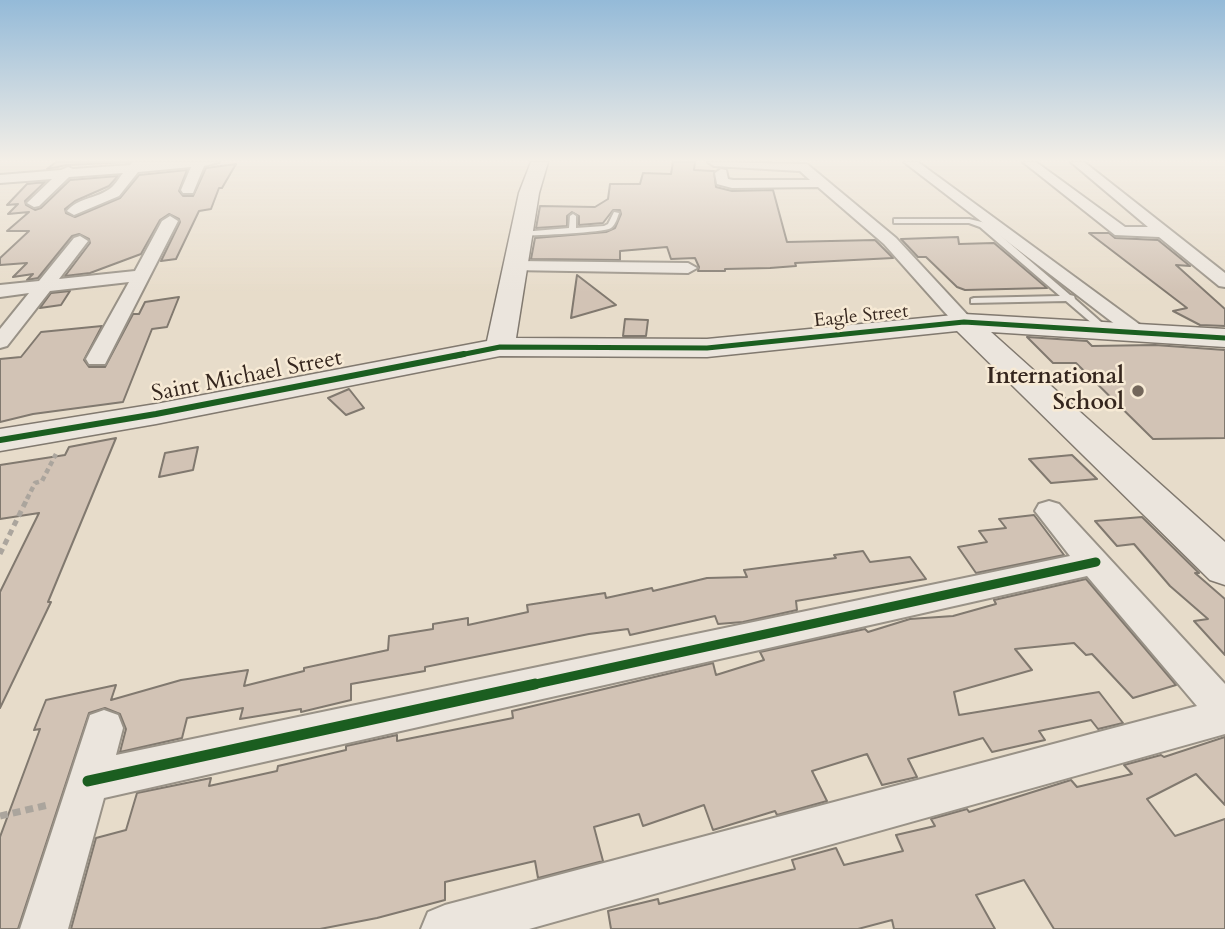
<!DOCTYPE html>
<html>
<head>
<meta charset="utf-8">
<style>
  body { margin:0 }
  canvas { display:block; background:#e7dcca }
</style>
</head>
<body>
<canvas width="1225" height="929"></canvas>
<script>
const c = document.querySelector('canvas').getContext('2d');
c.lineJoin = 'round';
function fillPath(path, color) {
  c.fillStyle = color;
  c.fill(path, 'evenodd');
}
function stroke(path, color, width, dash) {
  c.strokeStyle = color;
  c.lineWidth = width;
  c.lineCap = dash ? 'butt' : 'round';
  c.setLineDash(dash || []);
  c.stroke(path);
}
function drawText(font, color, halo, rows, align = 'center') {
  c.font = font + ' Cardo,serif';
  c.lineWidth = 5;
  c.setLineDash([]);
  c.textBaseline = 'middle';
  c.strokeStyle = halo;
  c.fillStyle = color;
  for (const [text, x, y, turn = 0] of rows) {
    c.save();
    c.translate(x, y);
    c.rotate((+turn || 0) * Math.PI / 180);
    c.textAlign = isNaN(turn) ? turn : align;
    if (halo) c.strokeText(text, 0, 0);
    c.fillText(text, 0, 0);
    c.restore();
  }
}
const building = new Path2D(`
  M 56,162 L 130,162 L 67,165 L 47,169 Z
  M 673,162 L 695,162 L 694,170 L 714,171 L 716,187 L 732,191 L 773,190 L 787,242 L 875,240 L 893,258 L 795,263 L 796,266 L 770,268 L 725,269 L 725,271 L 698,271 L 699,267 L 695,258 L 671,259 L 667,247 L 620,251 L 620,260 L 531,259 L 535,238 L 606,232 L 615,228 L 621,214 L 620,210 L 613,210 L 603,223 L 579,225 L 579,216 L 572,212 L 567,216 L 567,226 L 536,228 L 540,206 L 595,207 L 608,199 L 610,184 L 640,184 L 643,173 L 671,174 Z
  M 236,164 L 222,188 L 219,188 L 211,209 L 199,211 L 176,259 L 161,261 L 180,222 L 179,219 L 169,214 L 160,220 L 141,254 L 90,273 L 65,276 L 90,243 L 89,239 L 79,234 L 72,236 L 38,278 L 27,280 L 33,274 L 13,277 L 27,263 L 0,265 L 0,258 L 29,231 L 7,231 L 29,212 L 8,214 L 18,204 L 7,205 L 27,184 L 45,182 L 25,201 L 26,205 L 35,210 L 41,208 L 70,180 L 118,176 L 109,186 L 75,201 L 65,209 L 66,213 L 75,217 L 120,198 L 139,175 L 187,170 L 179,191 L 183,196 L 193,196 L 206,168 Z
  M 1089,233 L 1109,233 L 1115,238 L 1158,240 L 1190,266 L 1176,265 L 1225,309 L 1225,326 L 1200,325 L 1173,311 L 1187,308 Z
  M 958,237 L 959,244 L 994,243 L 1047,288 L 965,290 L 957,287 L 926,257 L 918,257 L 901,239 Z
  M 577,275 L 616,305 L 571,318 Z
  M 70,291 L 61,305 L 40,308 L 51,293 Z
  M 179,297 L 167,327 L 152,329 L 123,402 L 33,414 L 0,422 L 0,359 L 21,357 L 41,332 L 102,326 L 84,360 L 89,367 L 105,367 L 133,314 L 139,314 L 145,302 Z
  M 625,319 L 648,320 L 646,336 L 623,336 Z
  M 1027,337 L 1087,341 L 1092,346 L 1155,345 L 1225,350 L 1225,438 L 1153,439 L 1076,363 L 1053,363 Z
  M 349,389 L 364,408 L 346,415 L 328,398 Z
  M 116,438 L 48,602 L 51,602 L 0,708 L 0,592 L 39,513 L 0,519 L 0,465 L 65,455 L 69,447 Z
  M 198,447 L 193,470 L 159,477 L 165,453 Z
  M 1072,455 L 1097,479 L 1051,483 L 1029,459 Z
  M 1034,515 L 1064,555 L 976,573 L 958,547 L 987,542 L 979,531 L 1006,528 L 999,519 Z
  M 1142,517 L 1199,573 L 1195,573 L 1225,599 L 1225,655 L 1194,621 L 1208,619 L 1170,586 L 1134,544 L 1117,546 L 1095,521 Z
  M 863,551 L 870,562 L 910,557 L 926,579 L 796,601 L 797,610 L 743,622 L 718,624 L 715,616 L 630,635 L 628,629 L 589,634 L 425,667 L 425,671 L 351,684 L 351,700 L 301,712 L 301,709 L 240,719 L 243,708 L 187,718 L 182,738 L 120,752 L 126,729 L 120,714 L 105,708 L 89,713 L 18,929 L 0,929 L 0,837 L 40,729 L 34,730 L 46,700 L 116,685 L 111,700 L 181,680 L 248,670 L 244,686 L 304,671 L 304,668 L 388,650 L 389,636 L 433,629 L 433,624 L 468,618 L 468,625 L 528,612 L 527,605 L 605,593 L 606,598 L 652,588 L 653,591 L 707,578 L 747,577 L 744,570 L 836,558 L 834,555 Z
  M 1086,579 L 1176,685 L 1133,698 L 1092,654 L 1086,655 L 1074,643 L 1015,649 L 1032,670 L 954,692 L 959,715 L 1099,692 L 1123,723 L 1098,729 L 1091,720 L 1039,731 L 1045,740 L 992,752 L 983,738 L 908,759 L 917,777 L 882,785 L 867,754 L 812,771 L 827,801 L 777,815 L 775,811 L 713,830 L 704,805 L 643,826 L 639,814 L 594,827 L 603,861 L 538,878 L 535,861 L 445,882 L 445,900 L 377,918 L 320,929 L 71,929 L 96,838 L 126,830 L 137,793 L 211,778 L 209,786 L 277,771 L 278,766 L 346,750 L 346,746 L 397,735 L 397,741 L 513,718 L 512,711 L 713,663 L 716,675 L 764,660 L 760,652 L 865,629 L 868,632 L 910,619 L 953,616 L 996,604 L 994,600 Z
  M 1225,737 L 1225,805 L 1196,774 L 1147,799 L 1175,836 L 1225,819 L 1225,929 L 1054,929 L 1024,880 L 976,895 L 995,929 L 894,929 L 892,920 L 858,929 L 611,929 L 608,911 L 658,899 L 659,904 L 795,869 L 792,860 L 836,848 L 844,865 L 903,851 L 896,835 L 935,826 L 931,819 L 967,809 L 969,812 L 1071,780 L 1077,787 L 1132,774 L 1124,765 L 1161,755 L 1164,757 Z`);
fillPath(building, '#d2c3b5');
stroke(building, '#81796f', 2);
const lane = new Path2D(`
  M 614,212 L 619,213 C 617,218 616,224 611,228 C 603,233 537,235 522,236 L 518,234 L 522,232 L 569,228 L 570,216 L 573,214 L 576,216 L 576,228 L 604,226 L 608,224 Z
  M 894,219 L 969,219 L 986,223 L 1070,295 L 1074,296 L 1075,299 L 1109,329 L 1107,331 L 1101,331 L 1066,301 L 971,303 L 971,299 L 974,298 L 1060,296 L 980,227 L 969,223 L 894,223 Z`);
const street = new Path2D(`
  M 133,162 L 219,162 L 204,166 L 193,193 L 183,193 L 181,190 L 191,167 L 138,172 L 119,196 L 74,215 L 67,211 C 78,198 94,199 108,190 C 114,187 119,178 123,173 L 69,177 L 39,206 L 34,207 L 27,203 L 52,179 L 0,183 L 0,175 L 61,170 L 68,167 L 73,169 L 130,165 Z
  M 708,162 L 807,164 L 896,238 L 974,322 L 971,326 L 957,326 L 884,244 L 818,187 L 732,188 L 717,184 L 715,173 L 721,169 L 726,170 L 728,179 L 733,180 L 810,180 L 800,171 L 714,166 Z
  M 904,162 L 918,162 L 1143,327 L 1146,331 L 1143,335 L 1129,335 Z
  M 1023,162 L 1036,162 L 1125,227 L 1148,227 L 1071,162 L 1084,162 L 1225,273 L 1225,287 L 1219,286 L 1159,237 L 1115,235 Z
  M 170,216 L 178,221 L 105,364 L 89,364 L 86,359 L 129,282 L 50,291 L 7,346 L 0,348 L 0,329 L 29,293 L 0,297 L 0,285 L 39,281 L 74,238 L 80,236 L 88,241 L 59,279 L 135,271 L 162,221 Z
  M 517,261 L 688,263 L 697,268 L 688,273 L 511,270 L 508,266 Z
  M 1049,501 L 1059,504 L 1225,684 L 1225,734 L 529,929 L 421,929 L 428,912 L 445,905 L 1197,706 L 1087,576 L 104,798 L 68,929 L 20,929 L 90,715 L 104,710 L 118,715 L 123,728 L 116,755 L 1070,556 L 1035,511 L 1039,504 Z`);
const secondary = new Path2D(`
  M 531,162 L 548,162 L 539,193 L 516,338 L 707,339 L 964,314 L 1225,329 L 1225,347 L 991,332 L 1225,542 L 1225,585 L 1210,580 L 957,331 L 707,357 L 500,356 L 156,424 L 0,451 L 0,429 L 156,404 L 487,341 L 519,193 Z`);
stroke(lane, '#999287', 4);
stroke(street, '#999287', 4);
stroke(secondary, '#81796f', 3);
stroke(new Path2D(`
  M 27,499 L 35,483 L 42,481 L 56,454`), '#aba59d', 4.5, [5, 3.5]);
stroke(new Path2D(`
  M 0,554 L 28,497`), '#aba59d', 5, [6, 4.5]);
stroke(new Path2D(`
  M 0,816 L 48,805`), '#aba59d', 7, [8, 5]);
fillPath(lane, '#ebe5dd');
fillPath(street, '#ebe5dd');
fillPath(secondary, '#ebe5dd');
stroke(new Path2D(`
  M 455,356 L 500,347 L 707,348 L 964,322 L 1225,338`), '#1b5e20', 5);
stroke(new Path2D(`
  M 0,440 L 156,414 L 464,354`), '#1b5e20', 6);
stroke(new Path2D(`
  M 527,686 L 1096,562`), '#1b5e20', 9);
stroke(new Path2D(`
  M 88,781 L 535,684`), '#1b5e20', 11);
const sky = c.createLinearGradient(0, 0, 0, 292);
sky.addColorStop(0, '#94bad8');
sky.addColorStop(0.55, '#f4efe7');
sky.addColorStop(1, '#f4efe700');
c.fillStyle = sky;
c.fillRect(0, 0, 1225, 292);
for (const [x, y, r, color] of [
  [1138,391,7,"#73665a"]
]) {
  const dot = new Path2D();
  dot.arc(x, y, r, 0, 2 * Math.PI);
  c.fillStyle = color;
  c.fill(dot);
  stroke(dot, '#f7ead5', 2.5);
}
drawText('19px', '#35261e', '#f7ead5', [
  ["Eagle Street",861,317,-6]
]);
drawText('23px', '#35261e', '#f7ead5', [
  ["Saint Michael Street",247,377,-11]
]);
drawText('bold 23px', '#35261e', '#f7ead5', [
  ["International",1124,378],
  ["School",1124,404]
], 'right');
</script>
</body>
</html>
